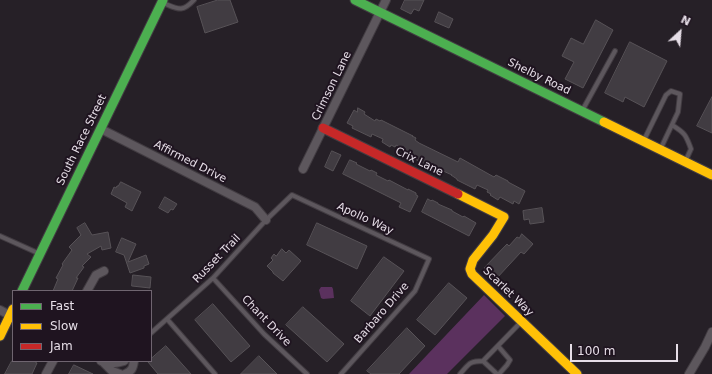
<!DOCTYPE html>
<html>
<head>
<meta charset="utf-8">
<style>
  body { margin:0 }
  #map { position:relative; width:712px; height:374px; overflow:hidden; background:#262027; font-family:"DejaVu Sans",sans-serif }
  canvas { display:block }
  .legend { position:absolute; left:12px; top:290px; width:140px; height:72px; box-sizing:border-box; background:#1f1420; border:1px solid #6f6570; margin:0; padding:5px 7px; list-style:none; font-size:12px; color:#e6dee7 }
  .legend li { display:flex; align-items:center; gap:8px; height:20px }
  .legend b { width:20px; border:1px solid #6f6570 }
  .north { position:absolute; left:660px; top:12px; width:40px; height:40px; -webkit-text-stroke:3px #1f1420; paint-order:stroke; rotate:26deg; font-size:11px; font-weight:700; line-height:16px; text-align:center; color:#e6dee7 }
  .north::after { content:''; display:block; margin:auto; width:14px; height:18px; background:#e6dee7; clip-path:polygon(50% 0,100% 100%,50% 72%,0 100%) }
  .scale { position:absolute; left:570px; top:344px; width:108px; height:18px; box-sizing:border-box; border:2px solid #e6dee7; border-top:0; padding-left:5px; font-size:12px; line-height:14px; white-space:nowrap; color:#e6dee7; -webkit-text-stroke:3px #1f1420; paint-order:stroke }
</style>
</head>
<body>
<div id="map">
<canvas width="712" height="374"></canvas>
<ul class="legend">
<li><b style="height:5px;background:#4caf50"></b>Fast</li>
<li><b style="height:5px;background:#ffc107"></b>Slow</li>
<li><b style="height:5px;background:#c62828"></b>Jam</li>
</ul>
<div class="north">N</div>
<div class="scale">100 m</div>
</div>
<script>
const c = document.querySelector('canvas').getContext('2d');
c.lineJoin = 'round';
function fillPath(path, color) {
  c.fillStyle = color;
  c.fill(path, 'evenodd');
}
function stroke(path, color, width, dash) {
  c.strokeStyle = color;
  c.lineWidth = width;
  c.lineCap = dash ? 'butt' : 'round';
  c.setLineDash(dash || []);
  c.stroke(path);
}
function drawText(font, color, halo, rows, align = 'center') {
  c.font = font + ' "DejaVu Sans",sans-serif';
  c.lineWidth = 4;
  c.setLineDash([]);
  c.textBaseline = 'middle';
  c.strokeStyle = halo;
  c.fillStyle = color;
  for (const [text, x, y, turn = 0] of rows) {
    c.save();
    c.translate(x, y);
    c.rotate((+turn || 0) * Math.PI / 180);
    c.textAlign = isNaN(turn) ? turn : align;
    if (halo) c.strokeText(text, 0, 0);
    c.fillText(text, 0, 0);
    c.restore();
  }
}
fillPath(new Path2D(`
  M 321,287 L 332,287 L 333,289 L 334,298 L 323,299 L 321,298 L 319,290 Z
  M 484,295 L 505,316 L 447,374 L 409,374 Z`), '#5b315e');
const building = new Path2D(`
  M 218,0 L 230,0 L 238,22 L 205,33 L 197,7 Z
  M 405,0 L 424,0 L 419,11 L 414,9 L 411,14 L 401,9 Z
  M 439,12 L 453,19 L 449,28 L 435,22 Z
  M 596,20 L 613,30 L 583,88 L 565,79 L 574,62 L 562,56 L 571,38 L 583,44 Z
  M 630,42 L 667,61 L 644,107 L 625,97 L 623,102 L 605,93 Z
  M 712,97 L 712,133 L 697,126 Z
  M 358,108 L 365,112 L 364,114 L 375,121 L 376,119 L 380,121 L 381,120 L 413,136 L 412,136 L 416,138 L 415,140 L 419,143 L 458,162 L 460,158 L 494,177 L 496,175 L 508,181 L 508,182 L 525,191 L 519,204 L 514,201 L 513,204 L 500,197 L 498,200 L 490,195 L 491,194 L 487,192 L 488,190 L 477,185 L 475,189 L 457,180 L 457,179 L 451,175 L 452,175 L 441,170 L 441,171 L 435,169 L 436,167 L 426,162 L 425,164 L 405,154 L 407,151 L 396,145 L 395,147 L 391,145 L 390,147 L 382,142 L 383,139 L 372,134 L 371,137 L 352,128 L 353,126 L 347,123 L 354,110 L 357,112 Z
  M 332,151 L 341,155 L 333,171 L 325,167 Z
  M 350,160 L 357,163 L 356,164 L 370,171 L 371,170 L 377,173 L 376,175 L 388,181 L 389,180 L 408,190 L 408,189 L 416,193 L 416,195 L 418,196 L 410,212 L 399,207 L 401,203 L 343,174 Z
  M 121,182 L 141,192 L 132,211 L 125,207 L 127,203 L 111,194 L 114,187 L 116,188 L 117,186 L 118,186 Z
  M 165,197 L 177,204 L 173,210 L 171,209 L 168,213 L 159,208 Z
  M 428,199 L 431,201 L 432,200 L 438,203 L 438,204 L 452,210 L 452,211 L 463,217 L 464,216 L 476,223 L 469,236 L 422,212 Z
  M 542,208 L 544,222 L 530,224 L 529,219 L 524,220 L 523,211 Z
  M 85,223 L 92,235 L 108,232 L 111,248 L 102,250 L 101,246 L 87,254 L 91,257 L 82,266 L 84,267 L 76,278 L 78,278 L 72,291 L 53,291 L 58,279 L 56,278 L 63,265 L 62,264 L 72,250 L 69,247 L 81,235 L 77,228 Z
  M 317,223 L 367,246 L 357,269 L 307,245 Z
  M 522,234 L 533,244 L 524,254 L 521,252 L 496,279 L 484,268 L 507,244 L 509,246 L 517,237 L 519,238 Z
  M 122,238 L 136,244 L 128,262 L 146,255 L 149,264 L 144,266 L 144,268 L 130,273 L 124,255 L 116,252 Z
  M 282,249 L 286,253 L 289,250 L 301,261 L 283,281 L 273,273 L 273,272 L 267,266 L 273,260 L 271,258 L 274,254 L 276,256 Z
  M 384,257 L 404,271 L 370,316 L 351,301 Z
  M 133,275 L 151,277 L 150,288 L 132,286 Z
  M 449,283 L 467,298 L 435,335 L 417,320 Z
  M 213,304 L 250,346 L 231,362 L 195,320 Z
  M 303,307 L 344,344 L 327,362 L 286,325 Z
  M 407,328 L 425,346 L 399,374 L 371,374 L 367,371 Z
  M 166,346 L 191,374 L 158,374 L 148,362 L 151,361 L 151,359 Z
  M 259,356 L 277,374 L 241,374 Z
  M 12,361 L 36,361 L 36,363 L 37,363 L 32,374 L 5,374 Z
  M 74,365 L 93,374 L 69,374 Z`);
fillPath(building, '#413c42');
stroke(building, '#575257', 1);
const lane = new Path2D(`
  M 163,3 C 178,9 182,13 194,0
  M 582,111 L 615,51
  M 672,125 C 685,133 686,135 691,149 L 685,162
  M 644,140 L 666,95 L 671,91 L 680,94 L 678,112 L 660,150
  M 0,236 L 40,254
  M 213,278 L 264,334 L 307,374
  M 167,319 L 215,374
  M 151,333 L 213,278 L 266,220 L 292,195 L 429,259 L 415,291 L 341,374
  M 498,346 L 510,360 L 507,365 L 499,374
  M 483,361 L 497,374
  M 460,374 C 469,364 469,361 483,361 L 522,321`);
const street = new Path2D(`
  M 101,129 L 255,207 L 266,220
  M 303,169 L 386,0
  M 87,291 L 96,275 L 104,271
  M 0,310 L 13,317
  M 101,361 C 109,364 116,364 124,361
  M 103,362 L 112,371 L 120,374
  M 46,374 L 53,361
  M 125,374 C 132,371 133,368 134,361
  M 689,374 L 705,347 L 712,332`);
const fast = new Path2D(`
  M 355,0 L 604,122
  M 22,291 L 163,0`);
const slow = new Path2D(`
  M 604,122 L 712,175
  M 458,194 L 504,217 L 493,235 L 473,260 L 470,269 L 472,274 L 577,374
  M 0,336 L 13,309`);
const jam = new Path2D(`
  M 323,128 L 458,194`);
stroke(lane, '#423c42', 6);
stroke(street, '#423c42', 10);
stroke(fast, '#423c42', 11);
stroke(slow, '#423c42', 11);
stroke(jam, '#423c42', 11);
stroke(lane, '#5d575d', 4);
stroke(street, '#5d575d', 8);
stroke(fast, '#4caf50', 9);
stroke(slow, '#ffc107', 9);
stroke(jam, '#c62828', 9);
drawText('11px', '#e6dee7', '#1f1420', [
  ["Shelby Road",539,77,26],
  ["Crimson Lane",332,86,-64],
  ["South Race Street",82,140,-64],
  ["Affirmed Drive",190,162,27],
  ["Crix Lane",419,162,26],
  ["Apollo Way",365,219,25],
  ["Russet Trail",217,259,-46],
  ["Scarlet Way",508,292,44],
  ["Barbaro Drive",382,313,-49],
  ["Chant Drive",266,321,46]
]);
</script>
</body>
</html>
